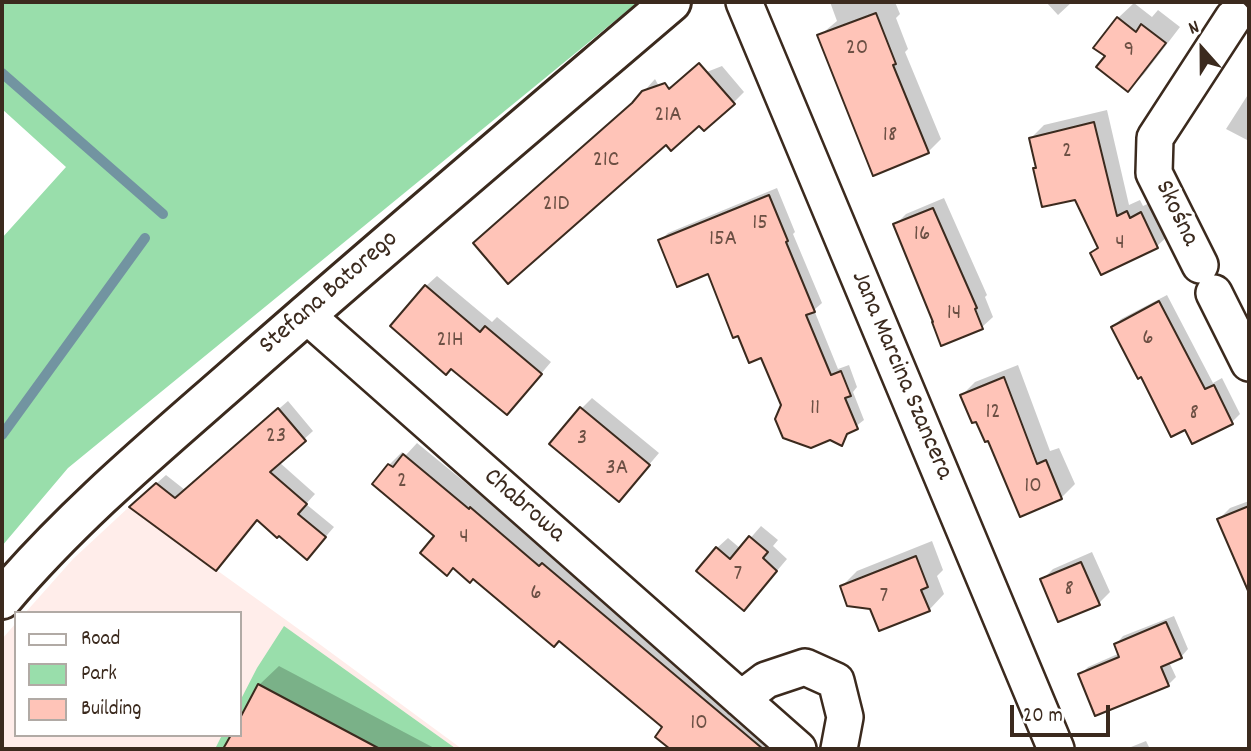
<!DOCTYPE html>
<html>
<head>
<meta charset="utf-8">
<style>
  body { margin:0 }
  #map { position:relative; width:1251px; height:751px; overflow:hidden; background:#fff; font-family:Dekko,sans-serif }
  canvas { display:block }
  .frame { position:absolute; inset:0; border:4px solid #3b2a1e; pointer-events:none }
  .legend { position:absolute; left:14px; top:611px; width:228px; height:126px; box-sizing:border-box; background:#fff; border:2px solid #b1aaa5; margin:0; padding:9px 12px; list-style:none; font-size:21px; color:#3b2a1e }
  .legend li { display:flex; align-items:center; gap:14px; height:35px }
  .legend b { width:35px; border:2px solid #b1aaa5 }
  .north { position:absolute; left:1167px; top:14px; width:70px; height:70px; -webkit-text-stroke:5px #fff; paint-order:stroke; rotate:339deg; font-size:19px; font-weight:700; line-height:28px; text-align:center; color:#3b2a1e }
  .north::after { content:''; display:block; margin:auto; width:24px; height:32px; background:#3b2a1e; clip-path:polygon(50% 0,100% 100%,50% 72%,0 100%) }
  .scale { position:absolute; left:1010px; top:705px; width:100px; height:32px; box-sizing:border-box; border:4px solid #3b2a1e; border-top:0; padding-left:9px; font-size:21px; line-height:24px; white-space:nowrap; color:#3b2a1e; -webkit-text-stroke:5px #fff; paint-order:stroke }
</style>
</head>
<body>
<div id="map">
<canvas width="1251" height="751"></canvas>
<div class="frame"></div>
<ul class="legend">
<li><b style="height:9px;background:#fff"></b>Road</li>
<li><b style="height:19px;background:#99deab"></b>Park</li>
<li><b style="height:19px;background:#ffc4b8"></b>Building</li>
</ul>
<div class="north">N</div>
<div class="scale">20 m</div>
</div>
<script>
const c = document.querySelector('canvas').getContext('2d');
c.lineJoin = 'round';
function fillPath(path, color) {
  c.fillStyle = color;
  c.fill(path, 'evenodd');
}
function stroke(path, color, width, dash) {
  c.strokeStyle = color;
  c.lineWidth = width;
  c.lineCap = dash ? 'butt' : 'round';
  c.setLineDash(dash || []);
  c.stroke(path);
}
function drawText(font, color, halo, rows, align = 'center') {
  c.font = font + ' Dekko,sans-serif';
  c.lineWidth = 6;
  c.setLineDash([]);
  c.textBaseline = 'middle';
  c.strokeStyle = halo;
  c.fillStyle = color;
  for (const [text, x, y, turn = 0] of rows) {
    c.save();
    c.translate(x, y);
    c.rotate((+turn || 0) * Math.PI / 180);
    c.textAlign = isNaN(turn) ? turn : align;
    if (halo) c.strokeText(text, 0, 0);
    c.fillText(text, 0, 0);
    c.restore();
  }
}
fillPath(new Path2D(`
  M 129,507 L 318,643 L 462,749 L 2,749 L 2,639 L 16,623 L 16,735 L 240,735 L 240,613 L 25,613 L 73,559 Z`), '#ffedea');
fillPath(new Path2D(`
  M 2,2 L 638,2 L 68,468 L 2,546 L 2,238 L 66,167 L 2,109 Z
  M 284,626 L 455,748 L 454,749 L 215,749 L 222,735 L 240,735 L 240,701 L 257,668 Z`), '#99deab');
fillPath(new Path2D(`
  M 830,2 L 895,2 L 900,14 L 896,18 L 908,49 L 905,52 L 941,139 L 928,152 L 819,36 L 837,21 Z
  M 1046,2 L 1072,2 L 1058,15 Z
  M 1134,3 L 1152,17 L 1158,10 L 1180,27 L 1144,74 L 1128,90 L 1107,56 L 1118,18 Z
  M 722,66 L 744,92 L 733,103 L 699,123 L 637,99 L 655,79 L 661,90 Z
  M 1249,93 L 1249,141 L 1226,129 Z
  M 1107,110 L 1129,205 L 1140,200 L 1143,206 L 1154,201 L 1170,234 L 1157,246 L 1092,253 L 1099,246 L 1076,198 L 1035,169 L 1037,166 L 1031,138 L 1044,125 Z
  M 777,188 L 795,232 L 793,234 L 822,303 L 814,310 L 838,369 L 849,365 L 857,387 L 853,392 L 864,420 L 851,430 L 841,443 L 783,405 L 762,355 L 709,271 L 660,241 L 668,233 Z
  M 944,198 L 987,295 L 985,297 L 993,317 L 982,327 L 895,225 L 906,214 Z
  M 437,276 L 492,322 L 497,317 L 551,362 L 517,402 L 451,367 L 426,286 Z
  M 1167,295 L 1213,383 L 1222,378 L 1240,414 L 1232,422 L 1193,442 L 1186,428 L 1142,375 L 1113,327 L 1121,319 Z
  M 1018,365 L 1050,451 L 1059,448 L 1075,484 L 1061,498 L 989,439 L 962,395 L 975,382 Z
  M 592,398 L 659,453 L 619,500 L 581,409 Z
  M 288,401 L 313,431 L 279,462 L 315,494 L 306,504 L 334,527 L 316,548 L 258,519 L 225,560 L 140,498 L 166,475 L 185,490 Z
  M 417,443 L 483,497 L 484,496 L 789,749 L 673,749 L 657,737 L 665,727 L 437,536 L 389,465 L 402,452 L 406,455 Z
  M 1249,501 L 1249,551 L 1235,557 L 1219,519 L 1230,508 Z
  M 761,526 L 778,540 L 773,546 L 787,559 L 754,598 L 717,548 L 728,538 L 741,549 Z
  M 932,541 L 943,570 L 937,576 L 944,594 L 929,610 L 871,607 L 842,586 L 857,571 Z
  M 1092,552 L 1110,592 L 1099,603 L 1042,580 L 1053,569 Z
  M 1174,616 L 1188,649 L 1181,657 L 1169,662 L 1176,677 L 1168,685 L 1080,675 L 1088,667 L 1120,653 L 1116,644 L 1123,636 Z
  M 279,666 L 436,749 L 225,749 L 233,735 L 240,735 L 240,722 L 259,685 Z
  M 1146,741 L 1150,749 L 1126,749 Z`), '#0003');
stroke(new Path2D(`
  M 2,73 L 163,214
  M 2,435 L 145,238`), '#7294a1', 10);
const building = new Path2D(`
  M 876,13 L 896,64 L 893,65 L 929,153 L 873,176 L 817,35 Z
  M 1117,17 L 1136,32 L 1141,24 L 1166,43 L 1128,92 L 1096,67 L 1105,56 L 1093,48 Z
  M 699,63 L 735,104 L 704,131 L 699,126 L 671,151 L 666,145 L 508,284 L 473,243 L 632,103 L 642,91 L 665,83 L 669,89 Z
  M 1094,122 L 1117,216 L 1127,211 L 1130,218 L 1141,212 L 1158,248 L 1101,275 L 1090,253 L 1098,248 L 1075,200 L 1042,207 L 1033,168 L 1036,168 L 1029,138 Z
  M 769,195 L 788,241 L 786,242 L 815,312 L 806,315 L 831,375 L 841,371 L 851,396 L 845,398 L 858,429 L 847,434 L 842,446 L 830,440 L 811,448 L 783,438 L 775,419 L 781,405 L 761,358 L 749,363 L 738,336 L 733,338 L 708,274 L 677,287 L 658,240 Z
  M 933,208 L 977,308 L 975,309 L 983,329 L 941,346 L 932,322 L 933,322 L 893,224 Z
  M 425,285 L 480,332 L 485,326 L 542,374 L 507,415 L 451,369 L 446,375 L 390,326 Z
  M 1159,301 L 1205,389 L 1214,385 L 1233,424 L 1192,444 L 1185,430 L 1171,437 L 1141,377 L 1138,379 L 1111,327 Z
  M 1004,377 L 1037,464 L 1046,460 L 1062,499 L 1020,517 L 988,441 L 985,442 L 976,422 L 972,423 L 960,395 Z
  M 580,407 L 650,465 L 619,502 L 549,444 Z
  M 278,408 L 306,441 L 270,472 L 307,504 L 298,514 L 326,537 L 307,560 L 279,536 L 277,538 L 257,520 L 216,571 L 129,507 L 156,483 L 175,498 Z
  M 403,454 L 469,509 L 470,507 L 539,566 L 542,563 L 763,749 L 670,749 L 655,737 L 662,727 L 559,641 L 554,647 L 473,579 L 470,583 L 453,568 L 447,576 L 420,553 L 434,536 L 372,484 L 388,464 L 393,467 Z
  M 1249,506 L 1249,593 L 1217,519 Z
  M 749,536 L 768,552 L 763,558 L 777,571 L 744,611 L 696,571 L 716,547 L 730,559 Z
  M 916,556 L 928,587 L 921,590 L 930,611 L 879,631 L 870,609 L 847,606 L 840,586 Z
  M 1081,562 L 1100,605 L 1058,622 L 1040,579 Z
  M 1166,622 L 1182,658 L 1161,667 L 1169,686 L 1095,716 L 1078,674 L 1119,657 L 1114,644 Z
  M 258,684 L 380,749 L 223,749 L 231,735 L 240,735 L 240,718 Z`);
fillPath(building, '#ffc4b8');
stroke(building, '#3b2a1e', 2);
const minor = new Path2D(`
  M 744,2 L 1056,749
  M 1200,265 L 1154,173 L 1155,138 L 1233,18
  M 1214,293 L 1249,363
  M 305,314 L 798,749
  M 741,699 L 766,680 L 805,667 L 836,681 L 845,717 L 839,749`);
const tertiary = new Path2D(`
  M 2,599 C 74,514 160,443 244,369 C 385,245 528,124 671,2`);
stroke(minor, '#3b2a1e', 40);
stroke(tertiary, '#3b2a1e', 44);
stroke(minor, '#fff', 35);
stroke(tertiary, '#fff', 38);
drawText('23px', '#6c5044', null, [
  ["20",857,50],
  ["9",1129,52],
  ["21A",668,117],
  ["18",890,137],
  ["2",1067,153],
  ["21C",606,162],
  ["21D",556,206],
  ["15",760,225],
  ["16",922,236],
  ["15A",723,241],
  ["4",1120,245],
  ["14",954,315],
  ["6",1148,340],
  ["21H",450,342],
  ["11",815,410],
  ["12",993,414],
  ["8",1194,415],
  ["23",276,438],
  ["3",582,440],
  ["3A",617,470],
  ["2",402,483],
  ["10",1033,488],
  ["4",464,539],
  ["7",738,576],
  ["8",1069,591],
  ["6",536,595],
  ["7",884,598],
  ["10",699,725]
]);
drawText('26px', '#3b2a1e', '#fff', [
  ["Skośna",1175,214,64],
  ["Stefana Batorego",330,294,-41],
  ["Jana Marcina Szancera",900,376,67],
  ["Chabrowa",523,507,41]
]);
</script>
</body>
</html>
